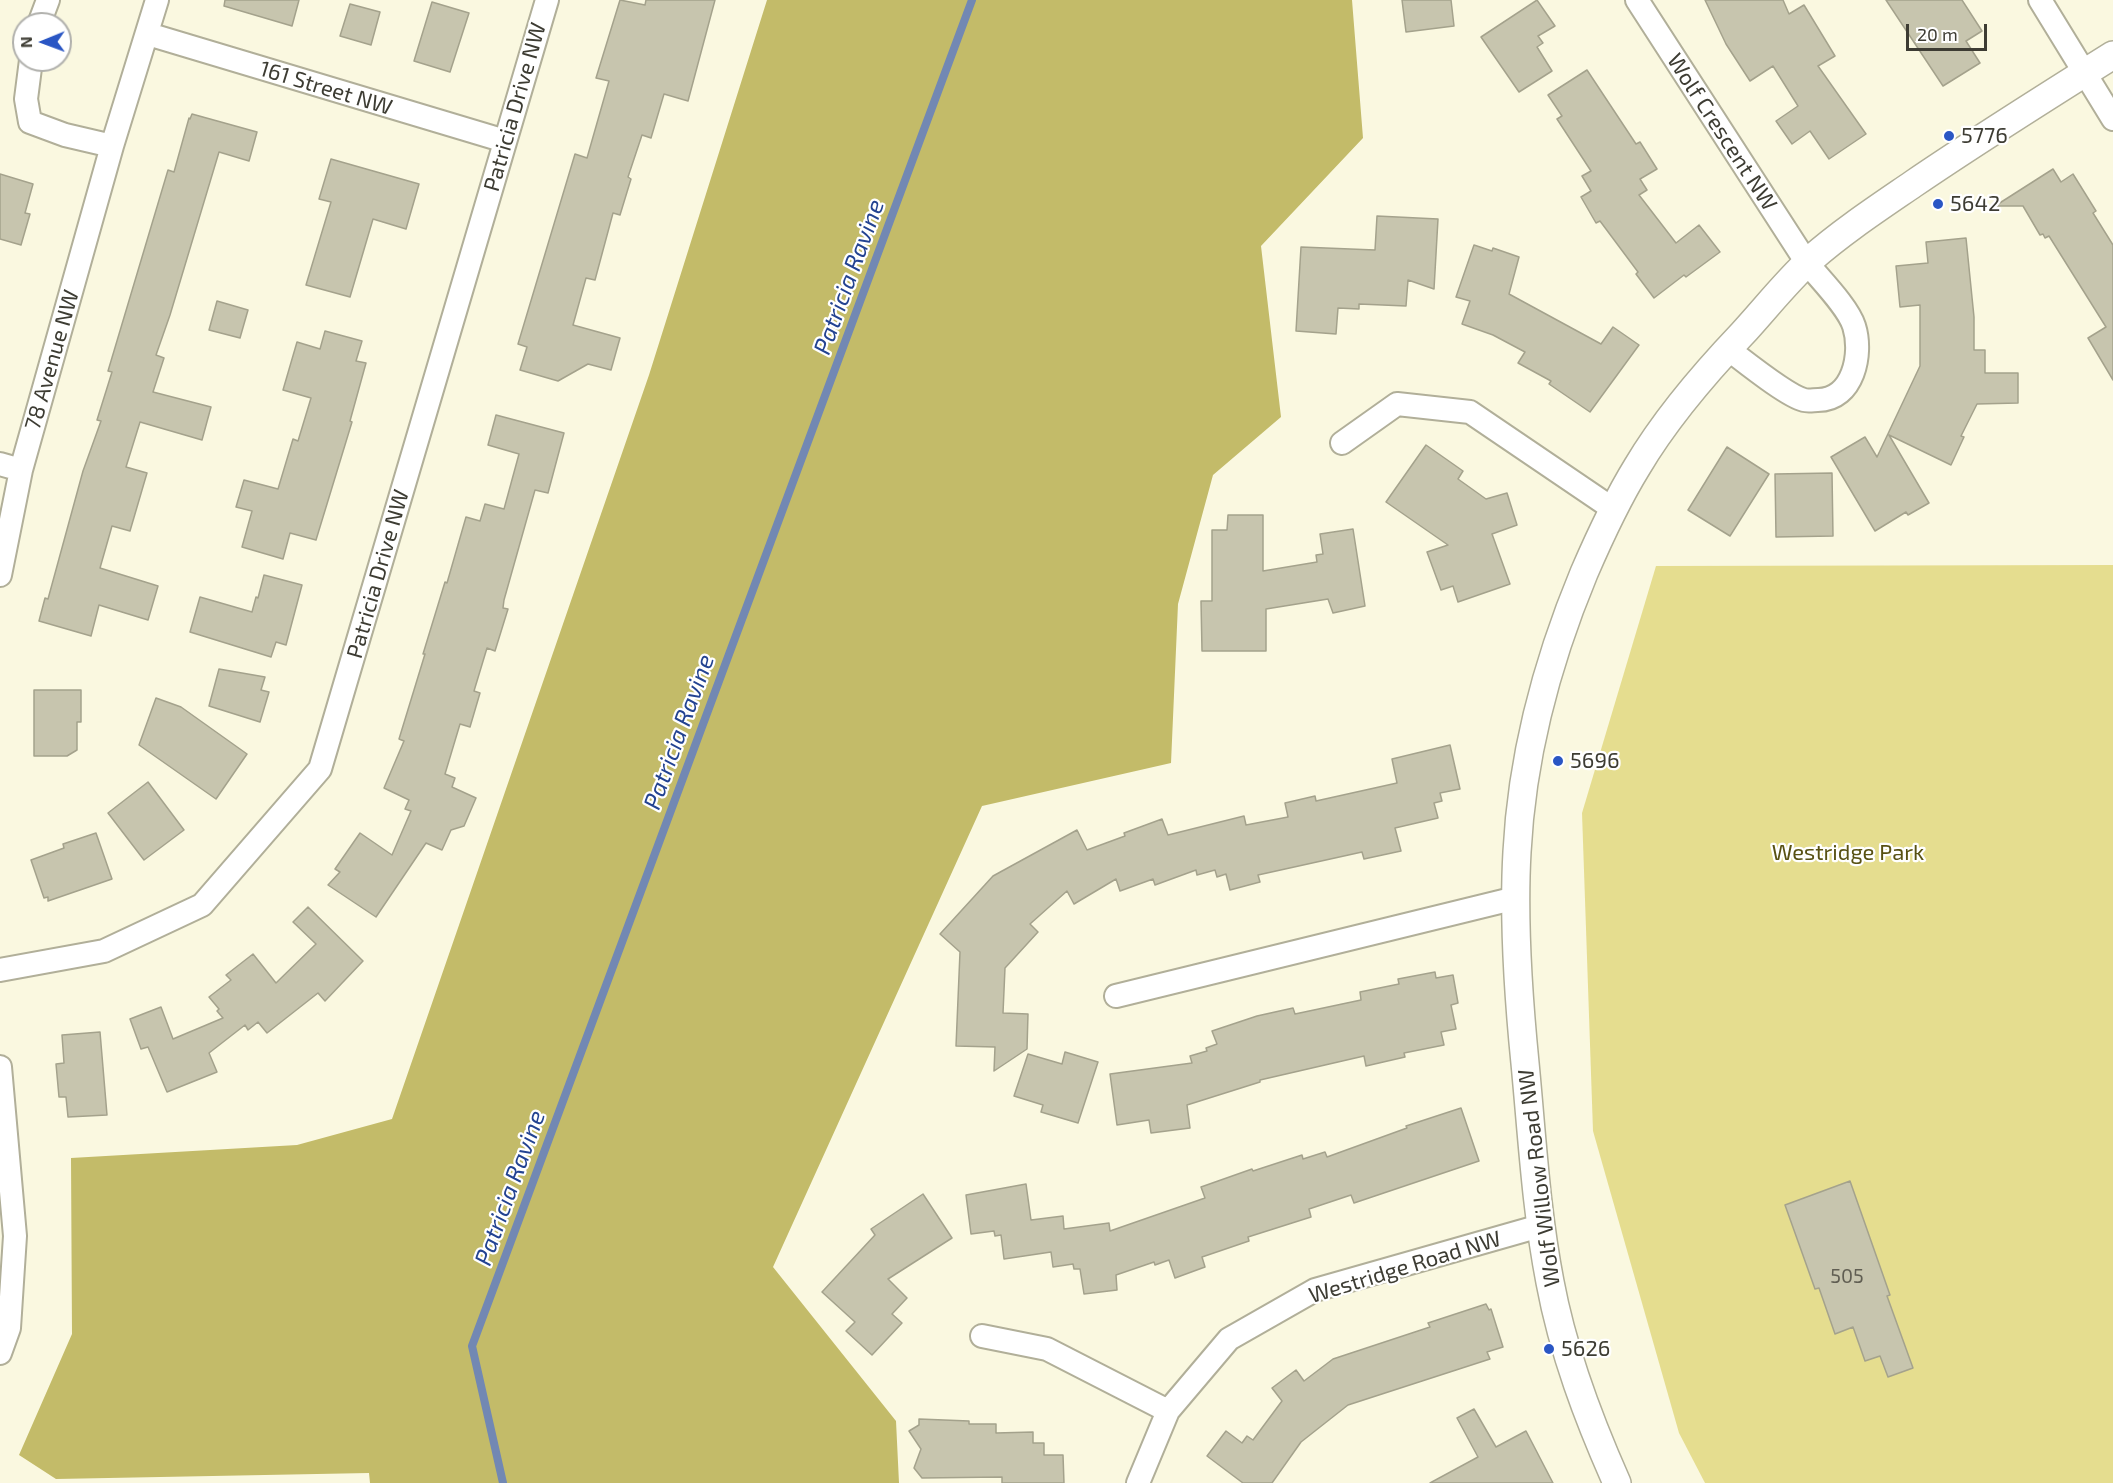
<!DOCTYPE html>
<html>
<head>
<meta charset="utf-8">
<style>
  body { margin:0 }
  #map { position:relative; width:2113px; height:1483px; overflow:hidden; background:#faf8e0; font-family:"Exo 2",sans-serif }
  canvas { display:block }
  .north { position:absolute; left:12px; top:12px; width:60px; height:60px; box-sizing:border-box; background:#fff; border:2px solid #b1b1ad; border-radius:50%; rotate:269deg; font-size:16px; font-weight:700; line-height:24px; text-align:center; color:#3d3c33 }
  .north::after { content:''; display:block; margin:auto; width:21px; height:27px; background:#2a56c4; clip-path:polygon(50% 0,100% 100%,50% 72%,0 100%) }
  .scale { position:absolute; left:1906px; top:24px; width:81px; height:27px; box-sizing:border-box; border:3px solid #3d3c33; border-top:0; padding-left:8px; font-size:18px; line-height:21px; white-space:nowrap; color:#3d3c33; -webkit-text-stroke:4px #fff; paint-order:stroke }
</style>
</head>
<body>
<div id="map">
<canvas width="2113" height="1483"></canvas>
<div class="north">N</div>
<div class="scale">20 m</div>
</div>
<script>
const c = document.querySelector('canvas').getContext('2d');
c.lineJoin = 'round';
function fillPath(path, color) {
  c.fillStyle = color;
  c.fill(path, 'evenodd');
}
function stroke(path, color, width, dash) {
  c.strokeStyle = color;
  c.lineWidth = width;
  c.lineCap = dash ? 'butt' : 'round';
  c.setLineDash(dash || []);
  c.stroke(path);
}
function drawText(font, color, halo, rows, align = 'center') {
  c.font = font + ' "Exo 2",sans-serif';
  c.lineWidth = 4.5;
  c.setLineDash([]);
  c.textBaseline = 'middle';
  c.strokeStyle = halo;
  c.fillStyle = color;
  for (const [text, x, y, turn = 0] of rows) {
    c.save();
    c.translate(x, y);
    c.rotate((+turn || 0) * Math.PI / 180);
    c.textAlign = isNaN(turn) ? turn : align;
    if (halo) c.strokeText(text, 0, 0);
    c.fillText(text, 0, 0);
    c.restore();
  }
}
fillPath(new Path2D(`
  M 2113,565 L 2113,1483 L 1705,1483 L 1679,1433 L 1593,1131 L 1582,813 L 1656,566 Z`), '#e5dd8f');
fillPath(new Path2D(`
  M 767,0 L 1352,0 L 1363,138 L 1261,246 L 1281,417 L 1213,475 L 1178,604 L 1171,763 L 982,806 L 773,1267 L 896,1421 L 899,1483 L 370,1483 L 369,1473 L 56,1479 L 19,1455 L 72,1334 L 71,1158 L 297,1145 L 392,1119 L 649,375 Z`), '#c3bb69');
stroke(new Path2D(`
  M 503,1483 L 472,1346 L 972,0`), '#7288b3', 8);
const building = new Path2D(`
  M 225,0 L 299,0 L 292,26 L 224,6 Z
  M 620,0 L 645,5 L 646,0 L 715,0 L 688,101 L 664,94 L 651,138 L 642,135 L 628,177 L 631,179 L 620,215 L 613,213 L 595,280 L 586,278 L 573,325 L 620,338 L 611,370 L 588,364 L 558,381 L 520,370 L 527,347 L 518,344 L 575,154 L 587,158 L 609,81 L 596,78 Z
  M 1402,0 L 1451,0 L 1454,26 L 1406,32 Z
  M 1537,0 L 1555,26 L 1538,36 L 1543,43 L 1537,47 L 1552,71 L 1519,92 L 1481,37 Z
  M 1705,0 L 1783,0 L 1789,14 L 1804,5 L 1835,56 L 1818,66 L 1866,134 L 1829,159 L 1810,131 L 1792,144 L 1776,121 L 1798,106 L 1773,66 L 1750,81 L 1726,44 Z
  M 1886,0 L 1962,0 L 1982,31 L 1966,41 L 1980,63 L 1943,86 Z
  M 432,2 L 469,13 L 450,72 L 414,61 Z
  M 350,4 L 380,12 L 371,45 L 340,36 Z
  M 1587,70 L 1636,144 L 1640,142 L 1657,169 L 1640,179 L 1647,190 L 1639,195 L 1676,243 L 1699,225 L 1720,252 L 1686,277 L 1684,275 L 1654,298 L 1636,274 L 1638,272 L 1600,221 L 1596,223 L 1581,197 L 1591,191 L 1582,176 L 1591,171 L 1557,119 L 1562,116 L 1548,95 Z
  M 192,114 L 257,132 L 249,161 L 219,152 L 170,315 L 156,355 L 164,358 L 153,392 L 211,407 L 202,440 L 140,422 L 126,467 L 147,473 L 130,531 L 112,526 L 100,568 L 158,586 L 148,620 L 99,605 L 91,636 L 39,621 L 45,598 L 48,599 L 83,471 L 101,421 L 97,420 L 112,372 L 108,371 L 168,170 L 174,172 L 189,118 L 190,119 Z
  M 331,159 L 419,184 L 406,229 L 373,219 L 350,297 L 306,285 L 331,202 L 319,199 Z
  M 2053,169 L 2061,182 L 2073,174 L 2096,211 L 2093,213 L 2113,245 L 2113,380 L 2088,338 L 2106,327 L 2049,236 L 2045,238 L 2043,234 L 2040,235 L 2023,206 L 1995,206 Z
  M 0,174 L 33,184 L 25,213 L 30,214 L 21,245 L 0,239 Z
  M 1377,216 L 1438,219 L 1434,289 L 1408,280 L 1406,306 L 1359,304 L 1359,309 L 1338,308 L 1336,334 L 1296,331 L 1301,247 L 1375,250 Z
  M 1966,238 L 1974,317 L 1974,350 L 1985,350 L 1985,373 L 2018,373 L 2018,403 L 1977,404 L 1961,436 L 1964,437 L 1951,465 L 1889,435 L 1929,503 L 1908,515 L 1906,512 L 1875,531 L 1831,457 L 1865,437 L 1877,457 L 1920,366 L 1920,305 L 1900,307 L 1896,266 L 1928,263 L 1926,242 Z
  M 1474,245 L 1492,251 L 1493,248 L 1519,257 L 1509,294 L 1601,344 L 1613,327 L 1639,345 L 1590,412 L 1549,384 L 1551,381 L 1518,363 L 1525,352 L 1493,335 L 1462,324 L 1470,301 L 1456,297 Z
  M 217,301 L 248,310 L 240,338 L 209,330 Z
  M 325,331 L 362,341 L 356,361 L 366,363 L 350,421 L 352,422 L 316,540 L 290,533 L 283,559 L 242,547 L 252,511 L 236,507 L 244,480 L 278,489 L 293,439 L 298,441 L 311,398 L 283,390 L 297,342 L 320,349 Z
  M 496,415 L 564,433 L 548,493 L 535,490 L 504,600 L 503,608 L 508,609 L 495,651 L 487,648 L 474,691 L 480,693 L 470,727 L 460,724 L 445,774 L 455,778 L 452,787 L 476,798 L 464,826 L 451,830 L 442,850 L 426,843 L 376,917 L 328,885 L 340,872 L 335,869 L 360,833 L 392,855 L 411,811 L 405,809 L 409,800 L 384,788 L 404,741 L 399,739 L 425,654 L 423,654 L 445,582 L 447,583 L 466,517 L 480,521 L 485,504 L 504,509 L 519,454 L 488,445 Z
  M 1426,445 L 1463,471 L 1458,479 L 1486,499 L 1507,493 L 1517,525 L 1492,534 L 1510,584 L 1458,602 L 1453,586 L 1441,590 L 1427,552 L 1448,545 L 1386,502 Z
  M 1727,447 L 1769,474 L 1730,536 L 1688,510 Z
  M 1832,473 L 1833,536 L 1776,537 L 1775,474 Z
  M 1228,515 L 1263,515 L 1263,571 L 1317,562 L 1316,555 L 1323,554 L 1320,534 L 1353,529 L 1365,606 L 1333,613 L 1328,599 L 1266,609 L 1266,651 L 1202,651 L 1201,601 L 1212,601 L 1212,530 L 1227,530 Z
  M 264,575 L 302,585 L 286,645 L 276,642 L 271,657 L 190,632 L 200,597 L 252,612 L 256,597 L 258,598 Z
  M 219,669 L 265,677 L 261,690 L 269,692 L 260,722 L 209,706 Z
  M 34,690 L 81,690 L 81,722 L 77,722 L 77,750 L 67,756 L 34,756 Z
  M 156,698 L 181,707 L 247,754 L 216,799 L 139,745 Z
  M 1450,745 L 1460,789 L 1440,793 L 1442,801 L 1434,803 L 1438,818 L 1395,828 L 1401,851 L 1364,859 L 1362,852 L 1258,875 L 1260,882 L 1230,890 L 1226,874 L 1217,877 L 1215,870 L 1197,875 L 1196,870 L 1155,885 L 1153,879 L 1120,891 L 1116,879 L 1074,904 L 1067,891 L 1030,924 L 1038,932 L 1005,968 L 1003,1013 L 1028,1014 L 1027,1049 L 994,1071 L 995,1047 L 956,1046 L 960,952 L 940,934 L 993,876 L 1077,830 L 1087,850 L 1125,836 L 1124,833 L 1162,819 L 1168,835 L 1244,816 L 1246,825 L 1288,817 L 1285,803 L 1315,796 L 1316,801 L 1397,783 L 1392,759 Z
  M 148,782 L 184,830 L 144,860 L 108,813 Z
  M 96,833 L 112,879 L 48,901 L 48,897 L 44,898 L 31,860 L 64,848 L 63,844 Z
  M 308,907 L 363,961 L 325,1001 L 318,993 L 267,1033 L 258,1022 L 248,1030 L 245,1025 L 209,1053 L 217,1072 L 167,1092 L 148,1047 L 141,1049 L 130,1019 L 161,1007 L 173,1039 L 223,1018 L 217,1011 L 219,1009 L 209,997 L 231,980 L 226,975 L 253,954 L 276,983 L 316,944 L 293,922 Z
  M 1435,972 L 1436,978 L 1453,975 L 1458,1003 L 1451,1005 L 1456,1029 L 1441,1032 L 1444,1045 L 1404,1053 L 1405,1057 L 1366,1066 L 1364,1056 L 1260,1080 L 1260,1082 L 1187,1105 L 1190,1128 L 1151,1133 L 1149,1120 L 1117,1125 L 1110,1074 L 1192,1063 L 1190,1056 L 1207,1051 L 1206,1048 L 1217,1044 L 1212,1031 L 1257,1016 L 1293,1008 L 1295,1014 L 1361,1000 L 1360,992 L 1399,984 L 1398,979 Z
  M 100,1032 L 107,1115 L 68,1117 L 66,1097 L 59,1097 L 56,1064 L 64,1063 L 62,1035 Z
  M 1065,1052 L 1098,1062 L 1078,1123 L 1041,1112 L 1043,1105 L 1014,1096 L 1028,1054 L 1062,1064 Z
  M 1461,1108 L 1479,1161 L 1354,1203 L 1351,1195 L 1309,1209 L 1311,1217 L 1248,1237 L 1249,1241 L 1202,1257 L 1205,1267 L 1175,1278 L 1169,1260 L 1155,1265 L 1154,1262 L 1116,1275 L 1117,1290 L 1084,1294 L 1080,1269 L 1074,1269 L 1073,1264 L 1053,1267 L 1051,1252 L 1004,1259 L 1001,1235 L 995,1236 L 994,1231 L 971,1234 L 966,1195 L 1026,1184 L 1031,1220 L 1063,1216 L 1064,1229 L 1109,1223 L 1110,1231 L 1205,1198 L 1201,1187 L 1252,1169 L 1253,1171 L 1302,1155 L 1303,1159 L 1325,1152 L 1327,1157 L 1407,1128 L 1406,1126 Z
  M 1850,1181 L 1890,1295 L 1887,1296 L 1913,1368 L 1888,1377 L 1880,1356 L 1865,1361 L 1853,1327 L 1835,1334 L 1819,1288 L 1815,1289 L 1785,1205 Z
  M 923,1194 L 952,1238 L 888,1279 L 907,1298 L 892,1314 L 902,1323 L 872,1355 L 846,1331 L 855,1322 L 822,1292 L 875,1235 L 871,1229 Z
  M 1486,1304 L 1489,1310 L 1491,1309 L 1503,1347 L 1487,1352 L 1490,1359 L 1348,1405 L 1301,1442 L 1272,1483 L 1243,1483 L 1207,1456 L 1226,1431 L 1242,1443 L 1247,1436 L 1253,1440 L 1282,1401 L 1272,1388 L 1296,1370 L 1304,1381 L 1333,1359 L 1430,1327 L 1428,1323 Z
  M 1474,1409 L 1496,1447 L 1526,1431 L 1553,1483 L 1430,1483 L 1478,1457 L 1457,1418 Z
  M 919,1419 L 969,1421 L 969,1424 L 996,1424 L 996,1433 L 1033,1432 L 1033,1443 L 1044,1443 L 1044,1455 L 1063,1455 L 1064,1483 L 1002,1483 L 1002,1477 L 922,1478 L 914,1468 L 921,1449 L 909,1431 L 919,1425 Z`);
fillPath(building, '#c7c5ae');
stroke(building, '#a4a28c', 1.5);
const minor = new Path2D(`
  M 1637,0 L 1807,263 C 1820,279 1848,307 1854,326 C 1863,354 1853,400 1818,400 C 1814,400 1808,401 1804,400 C 1787,396 1744,361 1728,349
  M 2040,0 L 2113,119
  M 39,24 L 48,0
  M 148,34 L 505,141
  M 31,60 L 26,99 L 30,122 L 65,135 L 112,146
  M 1342,443 L 1397,404 L 1470,412 L 1613,509
  M 0,464 L 21,470
  M 0,575 L 21,470 L 112,146 L 157,0
  M 0,970 L 104,951 L 202,905 L 320,769 L 547,0
  M 1116,996 L 1516,898
  M 0,1067 L 15,1236 L 9,1328 L 0,1353
  M 982,1336 L 1047,1349 L 1168,1411
  M 1138,1483 L 1168,1411 L 1229,1339 L 1315,1290 L 1540,1226`);
const tertiary = new Path2D(`
  M 1617,1483 C 1588,1418 1563,1352 1550,1282 C 1536,1210 1532,1136 1525,1063 C 1518,993 1513,922 1517,852 C 1522,754 1547,662 1584,573 C 1600,536 1616,501 1637,467 C 1666,418 1703,375 1742,334 C 1765,309 1786,282 1811,259 C 1843,231 1878,208 1913,184 C 1979,139 2046,97 2113,55`);
stroke(minor, '#b1af99', 26);
stroke(tertiary, '#b1af99', 30);
stroke(minor, '#fff', 22);
stroke(tertiary, '#fff', 27);
for (const [x, y, r, color] of [
  [1949,136,6,"#2a56c4"],
  [1938,204,6,"#2a56c4"],
  [1558,761,6,"#2a56c4"],
  [1549,1349,6,"#2a56c4"]
]) {
  const dot = new Path2D();
  dot.arc(x, y, r, 0, 2 * Math.PI);
  c.fillStyle = color;
  c.fill(dot);
  stroke(dot, '#fff', 2);
}
drawText('20px', '#605e52', null, [
  ["505",1847,1276]
]);
drawText('22px', '#3d3c33', '#fff', [
  ["161 Street NW",326,88,17],
  ["Patricia Drive NW",515,107,-74],
  ["Wolf Crescent NW",1722,132,57],
  ["78 Avenue NW",52,360,-74],
  ["Patricia Drive NW",378,574,-74],
  ["Wolf Willow Road NW",1539,1178,-97],
  ["Westridge Road NW",1405,1267,-17]
]);
drawText('22px', '#3d3c33', '#fff', [
  ["5776",1961,136],
  ["5642",1950,204],
  ["5696",1570,761],
  ["5626",1561,1349]
], 'left');
drawText('22px', '#585113', '#fff', [
  ["Westridge Park",1848,853]
]);
drawText('italic 24px', '#234391', '#fff', [
  ["Patricia Ravine",849,277,-70],
  ["Patricia Ravine",679,732,-70],
  ["Patricia Ravine",510,1188,-70]
]);
</script>
</body>
</html>
